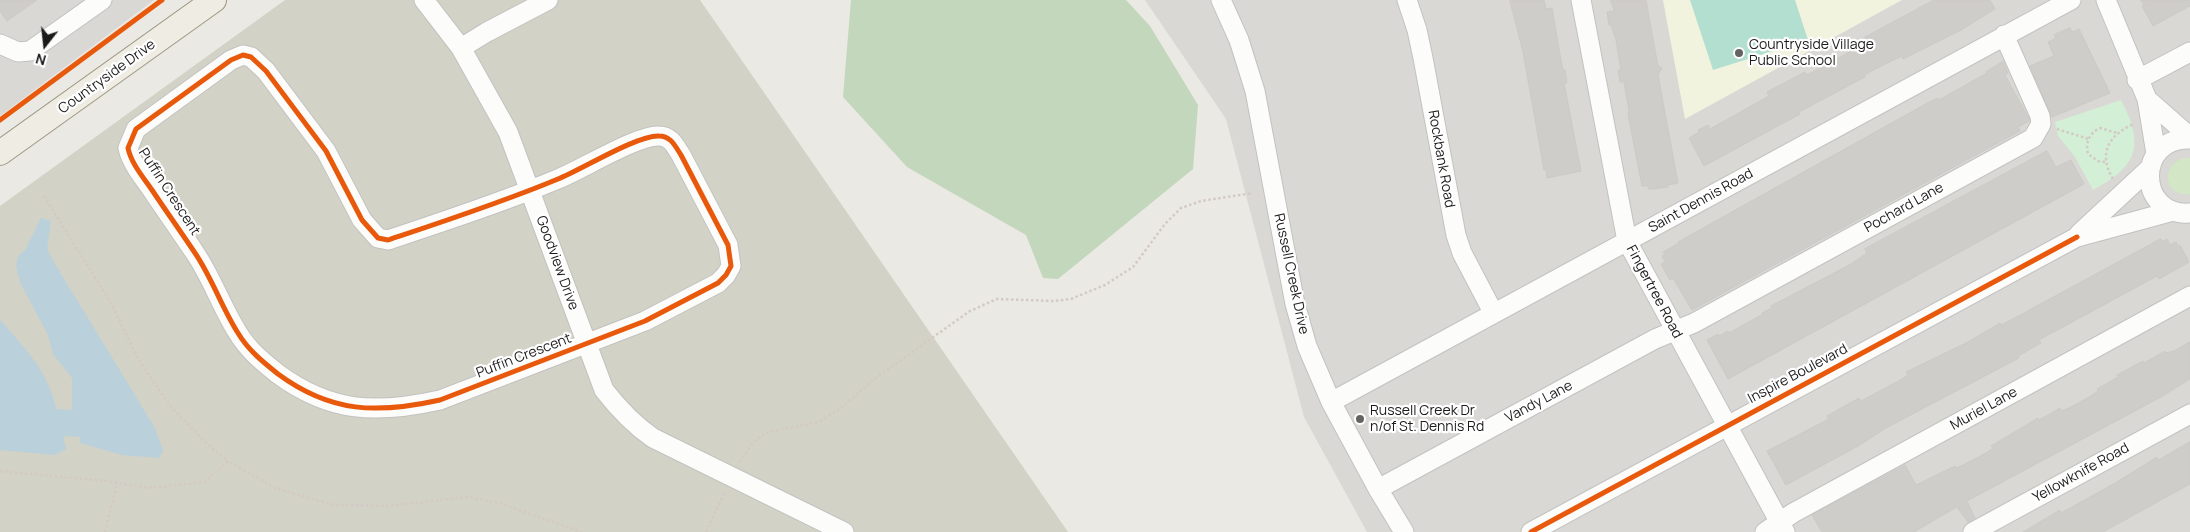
<!DOCTYPE html>
<html>
<head>
<meta charset="utf-8">
<style>
  body { margin:0 }
  #map { position:relative; width:2190px; height:532px; overflow:hidden; background:#eae9e4; font-family:Manrope,sans-serif }
  canvas { display:block }
  .north { position:absolute; left:20px; top:20px; width:50px; height:50px; -webkit-text-stroke:4px #fff; paint-order:stroke; rotate:196deg; font-size:14px; font-weight:700; line-height:20px; text-align:center; color:#1b1b1b }
  .north::after { content:''; display:block; margin:auto; width:18px; height:22px; background:#1b1b1b; clip-path:polygon(50% 0,100% 100%,50% 72%,0 100%) }
</style>
</head>
<body>
<div id="map">
<canvas width="2190" height="532"></canvas>
<div class="north">N</div>
</div>
<script>
const c = document.querySelector('canvas').getContext('2d');
c.lineJoin = 'round';
function fillPath(path, color) {
  c.fillStyle = color;
  c.fill(path, 'evenodd');
}
function stroke(path, color, width, dash) {
  c.strokeStyle = color;
  c.lineWidth = width;
  c.lineCap = dash ? 'butt' : 'round';
  c.setLineDash(dash || []);
  c.stroke(path);
}
function drawText(font, color, halo, rows, align = 'center') {
  c.font = font + ' Manrope,sans-serif';
  c.lineWidth = 4.5;
  c.setLineDash([]);
  c.textBaseline = 'middle';
  c.strokeStyle = halo;
  c.fillStyle = color;
  for (const [text, x, y, turn = 0] of rows) {
    c.save();
    c.translate(x, y);
    c.rotate((+turn || 0) * Math.PI / 180);
    c.textAlign = isNaN(turn) ? turn : align;
    if (halo) c.strokeText(text, 0, 0);
    c.fillText(text, 0, 0);
    c.restore();
  }
}
fillPath(new Path2D(`
  M 0,0 L 154,0 L 0,116 Z
  M 1145,0 L 2190,0 L 2190,532 L 1367,532 L 1304,417 L 1226,119 Z`), '#d9d8d5');
fillPath(new Path2D(`
  M 1663,0 L 1902,0 L 1685,119 Z`), '#f2f3df');
fillPath(new Path2D(`
  M 285,0 L 700,0 L 1068,532 L 0,532 L 0,206 Z`), '#d2d2c6');
fillPath(new Path2D(`
  M 2185,158 L 2190,158 L 2190,194 C 2164,198 2159,164 2185,158 Z`), '#d3e6c5');
fillPath(new Path2D(`
  M 851,0 L 1126,0 L 1150,26 L 1198,105 L 1193,169 L 1058,279 L 1043,278 L 1026,235 L 907,167 L 843,97 Z`), '#c2d7bb');
fillPath(new Path2D(`
  M 2121,100 C 2145,146 2138,166 2093,190 L 2075,157 L 2058,136 L 2055,122 Z`), '#d3efd6');
fillPath(new Path2D(`
  M 1690,0 L 1795,0 L 1808,40 L 1713,70 Z`), '#b2dfd0');
fillPath(new Path2D(`
  M 41,218 L 51,221 L 47,249 L 55,264 L 155,428 L 163,451 L 159,458 L 122,455 L 80,443 L 80,437 L 63,436 L 66,449 L 55,455 L 0,450 L 0,320 C 24,347 49,372 56,409 L 72,410 L 72,378 L 53,354 L 48,335 L 20,282 L 16,266 L 18,256 L 25,250 Z`), '#bad0db');
const building = new Path2D(`
  M 0,0 L 37,0 L 7,21 L 0,11 Z
  M 1510,0 L 1544,0 L 1546,9 L 1552,8 L 1560,55 L 1563,70 L 1565,70 L 1567,83 L 1564,83 L 1581,171 L 1547,178 L 1546,170 L 1544,170 L 1523,52 Z
  M 1611,0 L 1646,0 L 1658,66 L 1662,68 L 1658,75 L 1678,183 L 1668,185 L 1668,187 L 1654,189 L 1649,189 L 1648,186 L 1642,186 L 1628,114 L 1629,111 L 1624,82 L 1620,82 L 1618,70 L 1621,70 L 1616,40 L 1611,25 L 1609,25 L 1607,12 L 1614,11 Z
  M 1934,0 L 1990,0 L 1995,9 L 1961,30 L 1903,59 L 1902,56 L 1885,64 L 1864,75 L 1865,77 L 1799,112 L 1800,114 L 1704,166 L 1689,138 L 1699,132 L 1698,130 L 1708,125 L 1710,129 L 1769,96 L 1767,92 L 1805,72 L 1807,75 L 1866,43 L 1864,38 Z
  M 2141,0 L 2190,0 L 2190,6 L 2153,26 L 2142,6 L 2144,5 Z
  M 2070,28 L 2072,32 L 2079,29 L 2110,93 L 2052,117 L 2030,66 L 2054,56 L 2048,42 L 2056,38 L 2054,35 Z
  M 2003,62 L 2008,73 L 2005,75 L 2029,119 L 2029,121 L 2018,127 L 2020,131 L 1692,310 L 1673,278 L 1670,280 L 1661,264 L 1665,262 L 1662,256 L 1665,255 L 1663,252 L 1679,243 L 1678,242 L 1931,101 L 1938,98 L 1939,100 L 1987,73 L 1986,72 Z
  M 2047,151 L 2056,167 L 2071,160 L 2084,184 L 1728,379 L 1707,340 L 1718,334 L 1719,336 L 1728,331 L 1729,333 L 1763,314 L 1762,313 L 1772,308 L 1771,306 L 1851,264 L 1867,253 L 1865,249 Z
  M 2161,239 L 2162,242 L 2167,239 L 2170,245 L 2176,242 L 2178,246 L 2180,245 L 2189,262 L 2159,279 L 2157,276 L 2039,340 L 2041,343 L 2018,356 L 2019,358 L 1884,429 L 1860,445 L 1786,485 L 1767,451 L 1829,419 L 1827,416 L 1859,398 L 1861,401 L 1902,379 L 1908,375 L 1906,372 L 1968,342 L 2000,323 L 2001,325 Z
  M 2190,342 L 2190,379 L 2161,397 L 1967,501 L 1975,518 L 1968,522 L 1957,507 L 1914,532 L 1822,532 L 1812,515 L 1905,465 L 1916,485 L 1955,466 L 1956,468 L 1963,465 L 1986,453 L 1993,448 L 1991,446 L 2038,418 L 2039,420 L 2060,408 L 2061,411 L 2069,408 L 2091,396 L 2098,391 L 2097,389 L 2118,377 L 2117,375 L 2143,361 L 2144,363 L 2165,351 L 2166,353 L 2174,351 Z
  M 2190,442 L 2190,484 L 2103,532 L 2023,532 L 2060,510 L 2061,513 L 2117,482 L 2157,457 L 2158,460 Z`);
fillPath(building, '#cecdc9');
stroke(building, '#cdcac5', 1);
const minor = new Path2D(`
  M 424,0 L 461,48 L 508,132 L 604,390 C 618,408 634,425 653,438 L 844,532
  M 1221,0 L 1239,40 L 1255,91 L 1295,304 L 1307,346 L 1331,402 L 1378,489 L 1404,532
  M 1407,0 L 1417,30 L 1423,58 L 1456,235 L 1462,253 L 1493,312
  M 1581,0 L 1627,241 L 1785,532
  M 2106,0 L 2147,99 L 2156,154
  M 0,44 L 18,52 L 30,51 L 102,0
  M 461,48 L 487,32 L 548,0
  M 243,55 L 251,57 L 266,71 L 326,151 L 362,220 L 378,238 L 388,240 C 445,221 503,202 558,179 C 581,170 637,135 659,136 C 671,136 675,146 681,155 L 728,245 L 731,266 L 726,275 L 718,283 L 645,321 L 440,400 C 377,414 331,413 278,374 C 263,362 248,350 238,333 C 222,308 212,278 195,253 C 181,232 166,211 152,190 C 143,177 131,163 128,148 L 136,129 L 231,60 Z
  M 2137,80 L 2190,52
  M 2147,99 L 2190,137
  M 2190,139 C 2135,137 2137,217 2190,213
  M 2079,234 L 2150,168
  M 1331,402 L 2071,0
  M 1378,489 L 1655,339 L 1694,323 L 2033,138 L 2041,124 L 2040,116 L 2004,35
  M 1531,532 L 2077,237 L 2173,211
  M 1765,532 L 1793,513 L 2190,296
  M 1973,532 L 2190,414`);
const major = new Path2D(`
  M 0,153 L 214,0`);
stroke(minor, '#c2c2c0', 21);
stroke(major, '#9e9883', 26);
stroke(new Path2D(`
  M 2057,129 L 2089,139
  M 2105,162 L 2098,161 L 2088,154 C 2085,143 2089,133 2100,128 L 2117,133
  M 2113,179 C 2098,154 2108,135 2134,124
  M 44,196 L 111,303 L 137,357 L 170,406 L 205,442 L 228,461
  M 740,462 L 754,441 L 768,432 L 819,422 L 841,408 L 873,380 L 970,311 L 997,299 L 1054,301 L 1071,299 L 1105,285 L 1133,267 L 1165,224 L 1181,208 L 1201,201 L 1253,193
  M 0,471 L 105,481 L 149,488 L 205,482 L 228,461 L 275,488 L 334,505 L 387,506 L 466,497 L 499,503 L 582,532
  M 105,532 L 117,483
  M 706,532 L 725,492`), '#d4c9c5', 2.5, [2.5, 2.5]);
stroke(minor, '#fcfcfb', 19);
stroke(major, '#efece4', 24);
stroke(new Path2D(`
  M 243,55 L 251,57 L 266,71 L 326,151 L 362,220 L 378,238 L 388,240 C 445,221 503,202 558,179 C 581,170 637,135 659,136 C 671,136 675,146 681,155 L 728,245 L 731,266 L 726,275 L 718,283 L 645,321 L 440,400 C 377,414 331,413 278,374 C 263,362 248,350 238,333 C 222,308 212,278 195,253 C 181,232 166,211 152,190 C 143,177 131,163 128,148 L 136,129 L 231,60 Z
  M 0,120 L 162,0
  M 1531,532 L 2077,237`), '#e8590c', 5);
for (const [x, y, r, color] of [
  [1739,53,5,"#636361"],
  [1360,419,5,"#636361"]
]) {
  const dot = new Path2D();
  dot.arc(x, y, r, 0, 2 * Math.PI);
  c.fillStyle = color;
  c.fill(dot);
  stroke(dot, '#fff', 2);
}
drawText('14px', '#1b1b1b', '#fff', [
  ["Countryside Village",1749,45],
  ["Public School",1749,61],
  ["Russell Creek Dr",1370,411],
  ["n/of St. Dennis Rd",1370,427]
], 'left');
drawText('14px', '#1b1b1b', '#fff', [
  ["Countryside Drive",107,77,-36],
  ["Rockbank Road",1441,159,80],
  ["Puffin Crescent",169,192,57],
  ["Saint Dennis Road",1701,201,-29],
  ["Pochard Lane",1904,208,-29],
  ["Goodview Drive",557,263,70],
  ["Russell Creek Drive",1291,274,78],
  ["Fingertree Road",1654,292,62],
  ["Puffin Crescent",524,356,-21],
  ["Inspire Boulevard",1798,374,-28],
  ["Vandy Lane",1539,402,-28],
  ["Muriel Lane",1984,409,-29],
  ["Yellowknife Road",2081,473,-29]
]);
</script>
</body>
</html>
